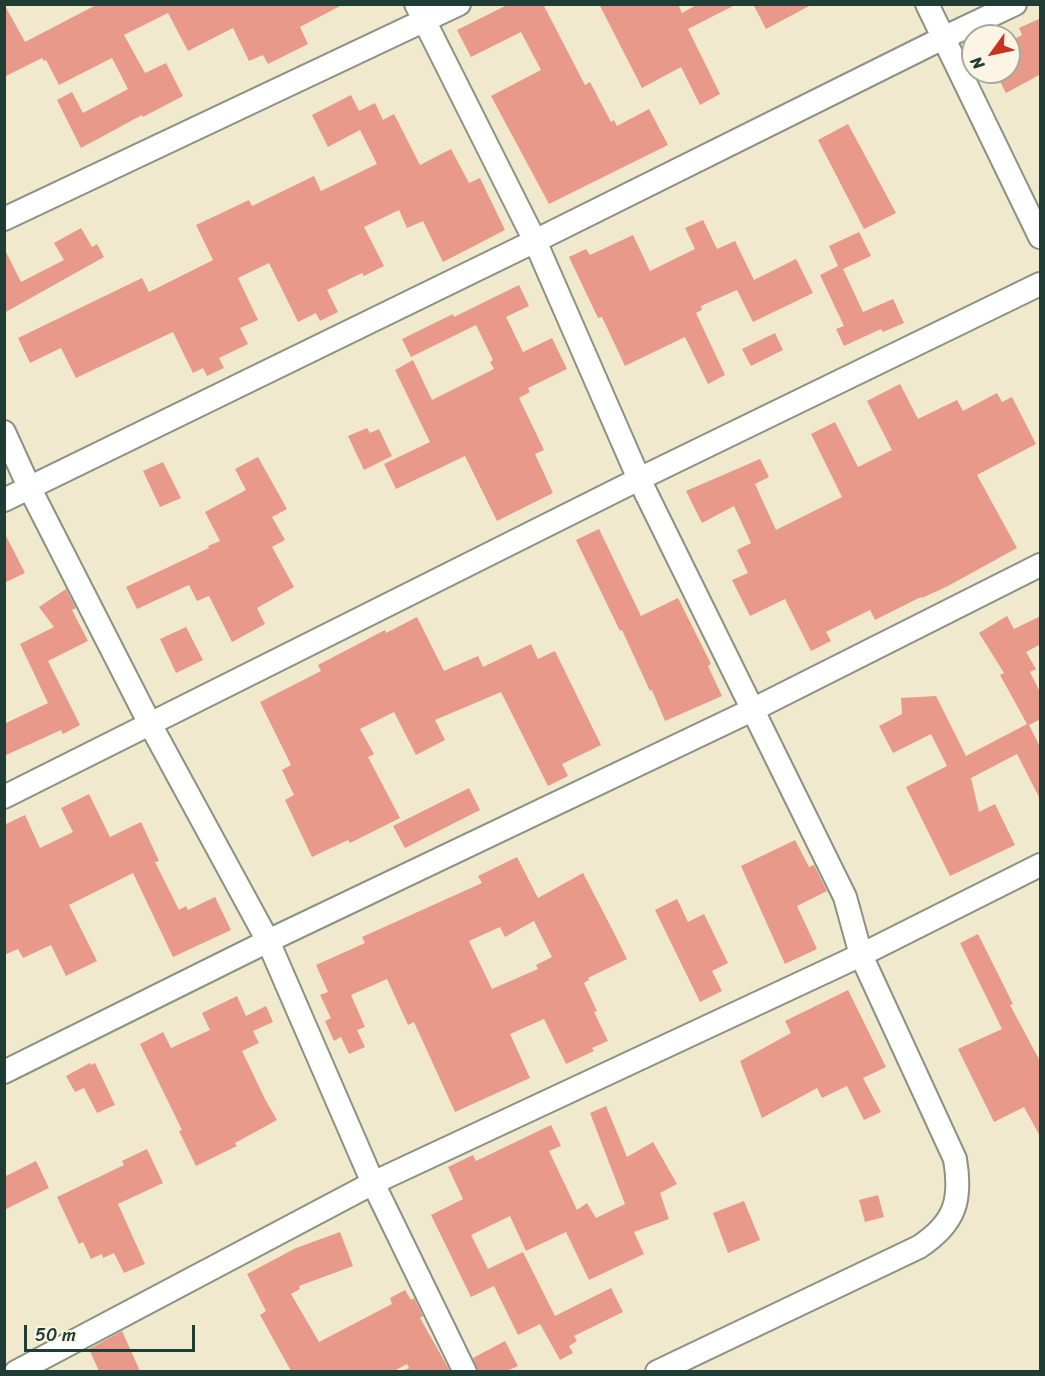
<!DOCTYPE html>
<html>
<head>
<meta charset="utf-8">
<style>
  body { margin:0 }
  #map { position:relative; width:1045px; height:1376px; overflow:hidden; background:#f0e9cd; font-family:Sriracha,sans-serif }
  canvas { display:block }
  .frame { position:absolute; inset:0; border:6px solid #1f3d34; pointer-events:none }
  .north { position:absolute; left:961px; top:24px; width:60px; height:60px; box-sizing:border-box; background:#fcf5e5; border:2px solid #a4ab9e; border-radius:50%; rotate:237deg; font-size:16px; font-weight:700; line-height:24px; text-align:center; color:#1f3d34 }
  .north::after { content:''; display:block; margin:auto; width:21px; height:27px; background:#c8321e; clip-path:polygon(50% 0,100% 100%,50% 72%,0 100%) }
  .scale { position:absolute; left:24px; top:1325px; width:171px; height:27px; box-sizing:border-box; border:3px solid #1f3d34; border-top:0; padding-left:8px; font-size:18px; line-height:21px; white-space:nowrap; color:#1f3d34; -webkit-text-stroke:4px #fcf5e5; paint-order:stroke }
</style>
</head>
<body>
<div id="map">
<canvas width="1045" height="1376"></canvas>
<div class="frame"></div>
<div class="north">N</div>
<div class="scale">50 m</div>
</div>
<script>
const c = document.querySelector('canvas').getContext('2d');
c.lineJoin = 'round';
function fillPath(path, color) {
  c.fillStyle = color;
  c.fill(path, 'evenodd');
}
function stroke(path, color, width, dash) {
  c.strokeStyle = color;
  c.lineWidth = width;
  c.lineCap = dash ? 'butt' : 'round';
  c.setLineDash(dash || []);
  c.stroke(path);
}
fillPath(new Path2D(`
  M 4,4 L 25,42 L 98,4 L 344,4 L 300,27 L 308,44 L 268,64 L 263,55 L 249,61 L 233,28 L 188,51 L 168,13 L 124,35 L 145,73 L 166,63 L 183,96 L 143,117 L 142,115 L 81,148 L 57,100 L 72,92 L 83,113 L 128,89 L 112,58 L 59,85 L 46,60 L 44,61 L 42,58 L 4,77 Z
  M 509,4 L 543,4 L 585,85 L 590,82 L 611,122 L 614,120 L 617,126 L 649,109 L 668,145 L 549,204 L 491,96 L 541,70 L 521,32 L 471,57 L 457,30 Z
  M 599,4 L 678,4 L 682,13 L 698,4 L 737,4 L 688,29 L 720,94 L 700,105 L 681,67 L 642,88 Z
  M 753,4 L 813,4 L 766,29 Z
  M 1041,18 L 1041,74 L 1006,93 L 995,72 L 1009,72 L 1009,42 L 1022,35 L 1019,28 Z
  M 351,95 L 359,111 L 375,103 L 383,120 L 394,114 L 420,165 L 451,149 L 469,183 L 480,178 L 505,230 L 443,262 L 423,221 L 407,228 L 399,210 L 364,227 L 384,266 L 364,276 L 362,273 L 327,290 L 338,312 L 320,321 L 316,313 L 298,322 L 269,263 L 238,278 L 258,320 L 240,328 L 248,344 L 219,358 L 224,368 L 207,376 L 203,368 L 193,373 L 173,332 L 76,378 L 61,348 L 30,363 L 18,338 L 142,278 L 149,292 L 213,260 L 196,225 L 249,200 L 252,206 L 314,176 L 321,191 L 377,164 L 360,130 L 328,147 L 312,115 Z
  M 848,124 L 896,213 L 864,229 L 818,140 Z
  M 703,220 L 717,249 L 735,241 L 754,280 L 796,259 L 813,293 L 753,322 L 737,290 L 701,306 L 702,310 L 696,313 L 725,375 L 708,384 L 685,337 L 625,366 L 602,317 L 598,318 L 569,257 L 586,249 L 590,255 L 633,235 L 650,271 L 695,249 L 685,228 Z
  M 81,228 L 92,247 L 97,244 L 104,257 L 4,313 L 4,248 L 21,282 L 64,260 L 54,243 Z
  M 859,232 L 871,256 L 843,269 L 863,312 L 893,299 L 904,323 L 883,332 L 881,329 L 844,346 L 836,329 L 844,326 L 820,275 L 838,266 L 829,246 Z
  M 519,285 L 529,306 L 506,317 L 523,352 L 552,338 L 567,369 L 528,388 L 530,392 L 519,398 L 544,450 L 535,454 L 553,493 L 497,521 L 465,456 L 396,489 L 384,464 L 430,442 L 395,370 L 413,360 L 432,400 L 494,369 L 490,362 L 493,360 L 476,325 L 411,357 L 402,339 L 453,314 L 454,317 Z
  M 775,333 L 783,350 L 751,366 L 742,349 Z
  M 900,384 L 918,419 L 957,400 L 963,411 L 997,393 L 1002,402 L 1012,397 L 1036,444 L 977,475 L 1017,548 L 948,586 L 922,598 L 921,597 L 875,620 L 870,610 L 826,632 L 831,641 L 811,651 L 785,599 L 750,616 L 732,580 L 748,573 L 737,550 L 751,543 L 734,506 L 702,523 L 686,491 L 760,459 L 769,477 L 755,484 L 776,530 L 842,497 L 811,434 L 835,422 L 858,467 L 892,450 L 867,401 Z
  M 367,428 L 370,433 L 379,429 L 392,456 L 364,470 L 348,436 Z
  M 258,457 L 287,509 L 272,517 L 285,540 L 272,547 L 294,587 L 257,608 L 265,624 L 232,642 L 209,596 L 197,601 L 189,585 L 137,609 L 126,587 L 209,548 L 208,546 L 220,541 L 205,512 L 246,490 L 235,469 Z
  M 163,462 L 181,498 L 160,507 L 143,471 Z
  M 599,529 L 641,616 L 678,598 L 711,664 L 708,666 L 722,696 L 665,721 L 652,690 L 650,691 L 622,630 L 620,631 L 576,540 Z
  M 4,532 L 25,573 L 4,583 Z
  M 66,589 L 76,608 L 72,610 L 88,641 L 48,661 L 80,725 L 63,734 L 61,730 L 4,756 L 4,724 L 48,703 L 20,644 L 54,627 L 39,607 Z
  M 1007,616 L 1014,629 L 1041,616 L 1041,644 L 1026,652 L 1036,669 L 1030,672 L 1041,694 L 1041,719 L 1029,725 L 1041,749 L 1041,801 L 1017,754 L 971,778 L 979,812 L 995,804 L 1015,845 L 950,876 L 906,787 L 947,766 L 931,734 L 893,753 L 879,726 L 902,714 L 901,698 L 936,696 L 966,756 L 1027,724 L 1000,675 L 1004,673 L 979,633 Z
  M 417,617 L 444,671 L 478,656 L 483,667 L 531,644 L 538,659 L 555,651 L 601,745 L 562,764 L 568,776 L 548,786 L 501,692 L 435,720 L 445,740 L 416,755 L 394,712 L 360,729 L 374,754 L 368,757 L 400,818 L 350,843 L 348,840 L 312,857 L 285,800 L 294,795 L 282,770 L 291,765 L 260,702 L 321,671 L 318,665 L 385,630 L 386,633 Z
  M 186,627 L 203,660 L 176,673 L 160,639 Z
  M 469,788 L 480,810 L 405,848 L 393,826 Z
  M 89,794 L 110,837 L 141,822 L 159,861 L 155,862 L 179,910 L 186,906 L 188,910 L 215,897 L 231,930 L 173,957 L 133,873 L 69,905 L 97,961 L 66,976 L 51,945 L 23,958 L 18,949 L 4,955 L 4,825 L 25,815 L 40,848 L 73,832 L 61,808 Z
  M 795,840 L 809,867 L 814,865 L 827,891 L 797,906 L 817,949 L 785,964 L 741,866 Z
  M 517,857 L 538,898 L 583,873 L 612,929 L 627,959 L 588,978 L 589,980 L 584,983 L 597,1011 L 594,1012 L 608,1041 L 592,1048 L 594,1051 L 566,1064 L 544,1019 L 510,1034 L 530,1078 L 455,1112 L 414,1022 L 408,1025 L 387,979 L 351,995 L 365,1027 L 357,1030 L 365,1047 L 349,1054 L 341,1037 L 334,1041 L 325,1021 L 331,1018 L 320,995 L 328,992 L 316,965 L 365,943 L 362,937 L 482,883 L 478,876 ZM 534,921 L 552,957 L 536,965 L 538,969 L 492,989 L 469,941 L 500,927 L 505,937 Z
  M 677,899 L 688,922 L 704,914 L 728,963 L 712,971 L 722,991 L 700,1002 L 655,910 Z
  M 978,934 L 1013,1004 L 1010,1005 L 1041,1063 L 1041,1138 L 1024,1107 L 994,1122 L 958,1049 L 1002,1029 L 960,943 Z
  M 848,990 L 886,1067 L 863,1078 L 881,1112 L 864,1120 L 847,1086 L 822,1098 L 817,1088 L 762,1118 L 740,1061 L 791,1033 L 785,1021 Z
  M 237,996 L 246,1016 L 266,1006 L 273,1022 L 253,1031 L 259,1043 L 242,1051 L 265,1099 L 277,1120 L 235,1143 L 237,1146 L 196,1166 L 179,1131 L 182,1130 L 140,1044 L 163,1032 L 171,1048 L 210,1030 L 202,1013 Z
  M 90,1063 L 91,1065 L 95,1063 L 115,1105 L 97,1113 L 84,1088 L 75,1092 L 66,1076 Z
  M 606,1106 L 627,1157 L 653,1142 L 677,1184 L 660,1193 L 669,1219 L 634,1232 L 644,1254 L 589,1280 L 566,1232 L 526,1251 L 510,1216 L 471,1235 L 488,1269 L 523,1252 L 555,1316 L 611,1288 L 623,1312 L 574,1336 L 577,1341 L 569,1346 L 573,1353 L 560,1360 L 540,1324 L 518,1335 L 494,1286 L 471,1297 L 431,1215 L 463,1199 L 448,1167 L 473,1155 L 476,1161 L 551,1125 L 561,1146 L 549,1151 L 577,1210 L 587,1203 L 596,1218 L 625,1204 L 590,1113 Z
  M 147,1149 L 163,1183 L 118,1204 L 145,1264 L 124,1273 L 114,1253 L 103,1258 L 102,1254 L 91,1259 L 83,1242 L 79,1244 L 57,1197 L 124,1165 L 122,1161 Z
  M 36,1161 L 49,1188 L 4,1210 L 4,1177 Z
  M 878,1195 L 884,1217 L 865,1222 L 859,1200 Z
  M 744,1201 L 760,1240 L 728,1253 L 713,1213 Z
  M 340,1232 L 353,1266 L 299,1286 L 300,1289 L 291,1294 L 319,1342 L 392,1304 L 390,1298 L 405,1290 L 411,1300 L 414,1298 L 423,1316 L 420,1318 L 450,1371 L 402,1371 L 409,1368 L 407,1364 L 394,1371 L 291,1371 L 260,1315 L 266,1311 L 247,1274 L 296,1248 Z
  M 122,1331 L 140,1371 L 99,1371 L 89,1349 Z
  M 505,1341 L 518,1366 L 507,1371 L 478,1371 L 473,1358 Z`), '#e99989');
const minor = new Path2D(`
  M 416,4 L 535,241 L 639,479 L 845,897 L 861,955 L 955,1159 C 962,1201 955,1223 919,1247 L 657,1372
  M 927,4 L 1040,237
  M 4,219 L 459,4
  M 4,432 L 29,487 L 150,724 L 268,941 L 373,1183 L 465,1372
  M 4,500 L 535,241 L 943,38 L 1015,4
  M 4,797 L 639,479 L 1040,284
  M 4,1072 L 268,941 L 752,710 L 1040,565
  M 16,1372 L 373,1183 L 861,955 L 1040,865`);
stroke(minor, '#889380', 26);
stroke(minor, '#fff', 22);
</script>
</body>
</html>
